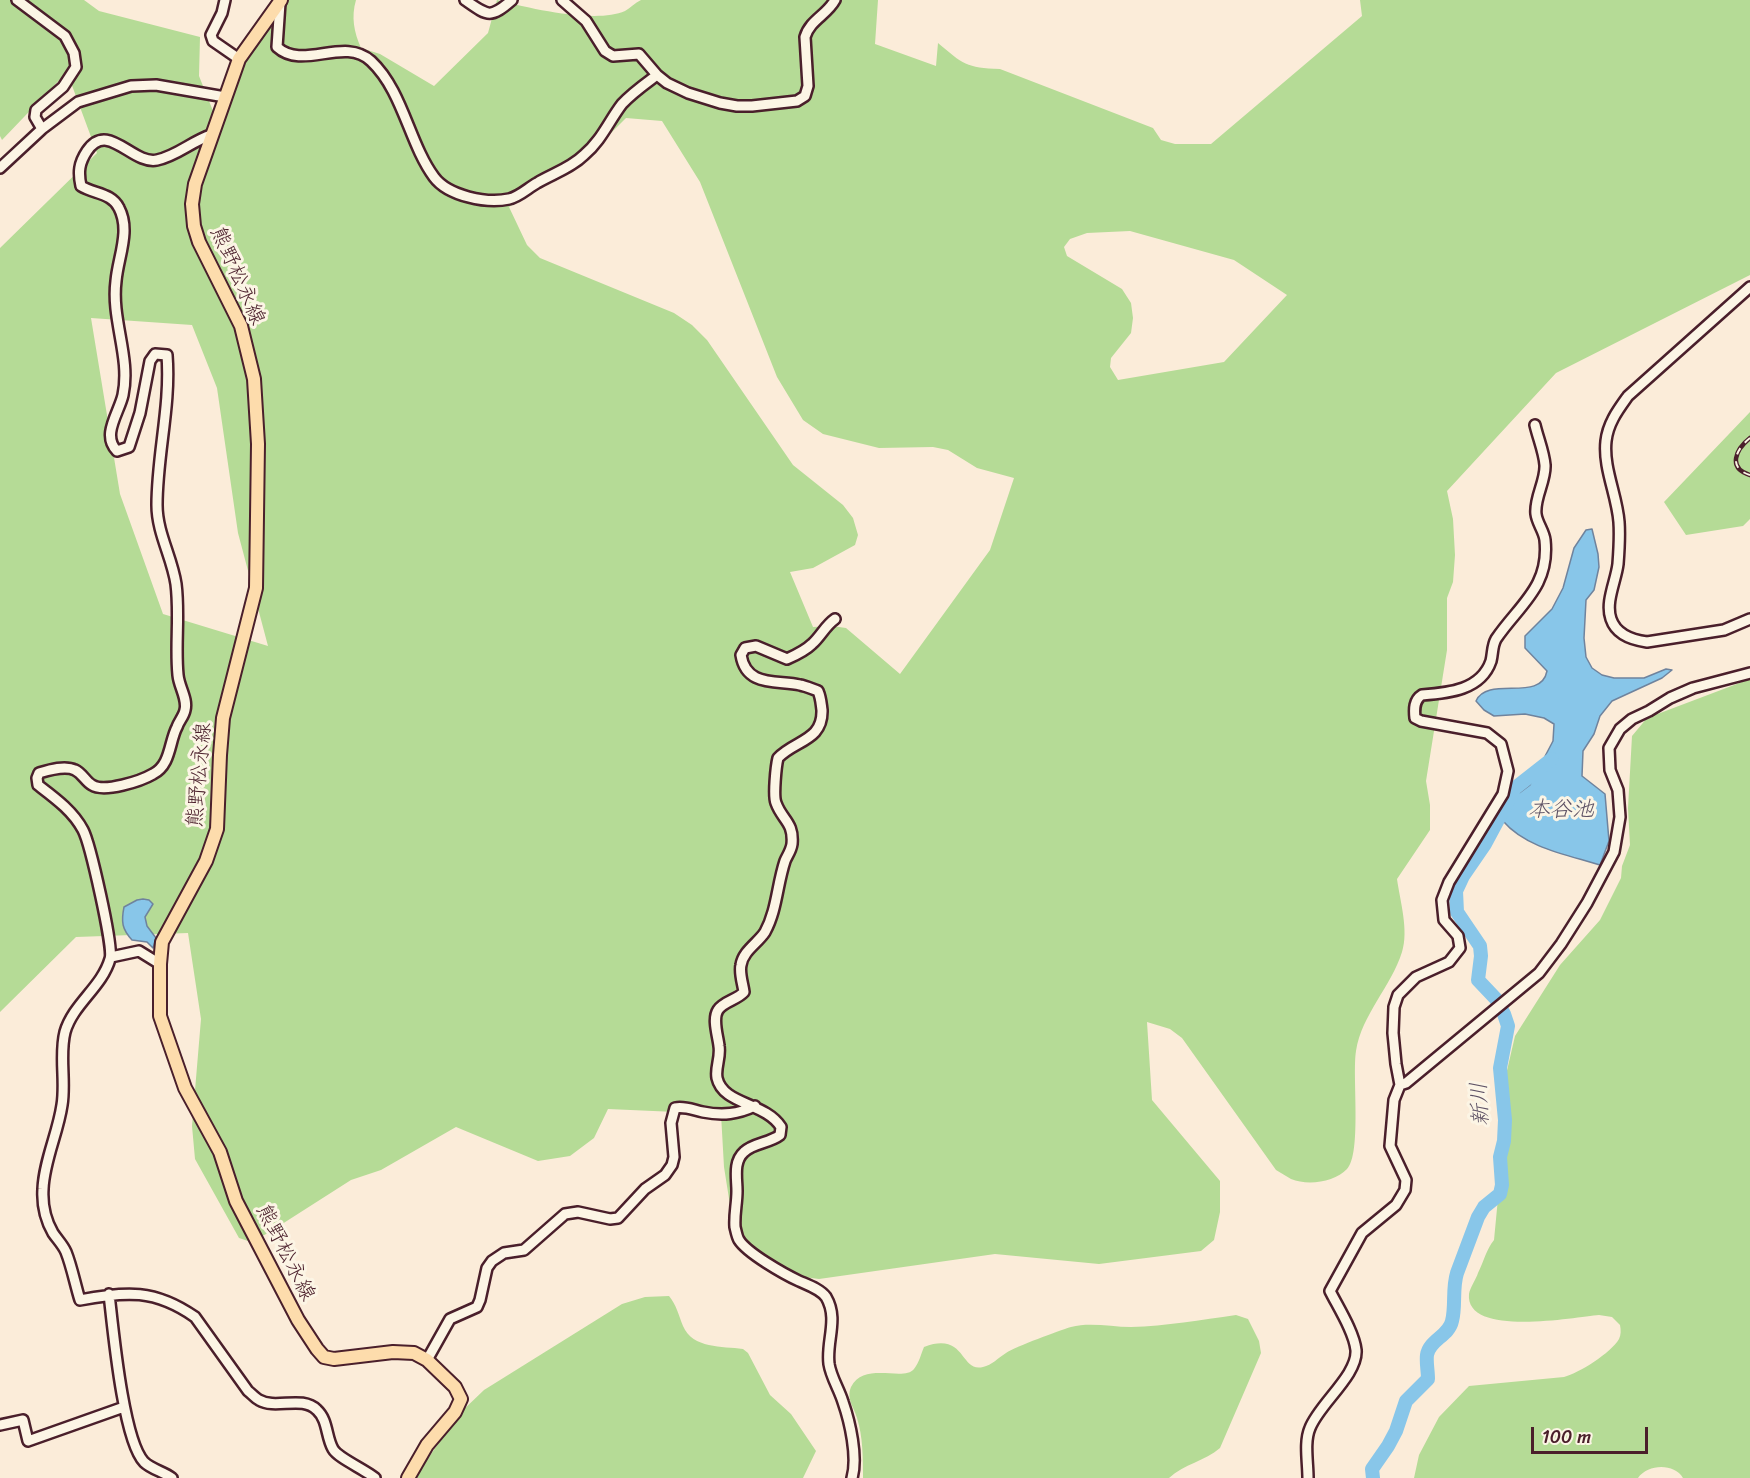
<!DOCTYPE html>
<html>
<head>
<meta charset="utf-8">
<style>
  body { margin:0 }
  #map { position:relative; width:1750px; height:1478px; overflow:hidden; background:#fbecd9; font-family:Sriracha,sans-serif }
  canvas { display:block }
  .scale { position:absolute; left:1531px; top:1427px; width:117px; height:27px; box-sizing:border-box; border:3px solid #4a1f2b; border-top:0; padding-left:8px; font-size:18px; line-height:21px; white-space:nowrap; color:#4a1f2b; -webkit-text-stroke:4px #fcf5e5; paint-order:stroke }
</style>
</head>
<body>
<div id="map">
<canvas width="1750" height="1478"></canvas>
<div class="scale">100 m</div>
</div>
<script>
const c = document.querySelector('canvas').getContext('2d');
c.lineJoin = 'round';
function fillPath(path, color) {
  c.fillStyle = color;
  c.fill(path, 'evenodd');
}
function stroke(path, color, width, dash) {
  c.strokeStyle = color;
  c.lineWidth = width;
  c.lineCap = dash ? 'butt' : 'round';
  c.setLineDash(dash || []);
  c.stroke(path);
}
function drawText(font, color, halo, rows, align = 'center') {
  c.font = font + ' Sriracha,"Klee One",sans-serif';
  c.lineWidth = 6;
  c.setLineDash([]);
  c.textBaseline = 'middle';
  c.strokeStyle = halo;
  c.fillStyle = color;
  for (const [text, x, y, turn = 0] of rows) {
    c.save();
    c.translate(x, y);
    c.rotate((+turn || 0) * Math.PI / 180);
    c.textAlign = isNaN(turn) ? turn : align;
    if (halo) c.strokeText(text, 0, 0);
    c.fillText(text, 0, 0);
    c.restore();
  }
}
fillPath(new Path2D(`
  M 0,0 L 84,0 L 99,11 L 200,37 L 199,76 L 219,126 L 253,43 L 285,0 L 356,0 C 351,17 354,32 361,48 L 380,54 L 434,86 L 488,33 L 497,0 C 528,8 596,24 625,11 C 630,8 635,3 641,0 L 878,0 L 875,44 L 936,66 L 938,43 C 963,64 966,68 1000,69 L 1153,128 L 1161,140 L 1175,144 L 1211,144 L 1362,16 L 1360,0 L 1750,0 L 1750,275 L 1556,373 L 1447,491 L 1453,519 L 1455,555 L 1453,582 L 1447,598 L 1447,650 L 1426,781 L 1430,805 L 1430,830 L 1397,879 C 1400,901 1409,930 1402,952 C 1391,987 1362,1014 1356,1051 C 1352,1075 1362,1154 1347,1169 C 1335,1182 1308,1186 1291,1179 C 1286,1176 1281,1173 1276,1170 L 1182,1038 L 1170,1029 L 1147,1022 L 1152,1100 L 1220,1181 L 1220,1212 L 1214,1240 L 1201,1251 L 1099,1264 L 995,1254 L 819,1279 L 789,1275 L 751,1245 L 733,1224 L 724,1167 L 721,1114 L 608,1109 L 594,1138 L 570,1156 L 538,1161 L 456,1127 L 381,1170 L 351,1180 L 268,1233 L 251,1242 L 239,1238 L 195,1159 L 192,1126 L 201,1019 L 188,933 L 76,937 L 0,1012 L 0,248 L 97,153 L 67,72 L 2,140 L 0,136 ZM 626,118 L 662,121 L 700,182 L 777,377 L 803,420 L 823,434 L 879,448 L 933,447 L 948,450 L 977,468 L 1014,478 L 990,550 L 900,674 L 846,628 L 832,626 L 813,627 L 790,572 L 813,568 L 855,545 L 858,535 L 853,518 L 843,505 L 793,465 L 707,340 L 692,325 L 674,313 L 540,258 L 527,245 L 509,207 L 585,159 ZM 1130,231 L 1234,260 L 1287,295 L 1224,362 L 1118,380 L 1110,367 L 1111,358 L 1131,333 L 1133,318 L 1131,303 L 1122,289 L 1067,256 L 1064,247 L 1070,239 L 1087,233 ZM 91,318 L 192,325 L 217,388 L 238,533 L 268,646 L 163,614 L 120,494 Z
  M 1750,412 L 1750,519 L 1743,526 L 1686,535 L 1664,502 Z
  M 1750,679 L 1750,1478 L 1683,1478 C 1674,1463 1648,1464 1638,1478 L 1414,1478 L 1419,1455 L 1439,1417 L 1469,1386 L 1564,1377 C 1579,1373 1611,1353 1619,1339 C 1621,1335 1621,1330 1620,1325 L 1612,1317 L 1599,1315 C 1575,1317 1465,1338 1469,1294 C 1470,1288 1476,1279 1478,1273 C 1484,1261 1486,1250 1494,1240 L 1503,1146 L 1499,1105 L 1515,1036 L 1560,965 L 1600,920 L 1621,878 L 1622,866 L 1630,845 L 1628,808 L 1632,736 L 1647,718 Z
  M 669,1296 C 676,1304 679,1316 683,1326 C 693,1349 722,1346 743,1349 L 748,1353 L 770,1395 L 791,1414 L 816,1451 L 803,1478 L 414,1478 L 460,1413 L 484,1390 L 622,1304 L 645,1297 Z
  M 1236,1315 L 1248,1319 L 1259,1341 L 1261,1353 L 1220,1448 C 1205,1461 1184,1464 1169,1478 L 863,1478 C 863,1458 863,1437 857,1418 C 854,1407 846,1399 851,1387 C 864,1361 904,1382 914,1369 C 919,1363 921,1354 924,1347 C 966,1331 960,1373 983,1367 C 992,1365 998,1358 1006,1353 C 1017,1346 1058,1331 1071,1327 C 1090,1322 1111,1327 1131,1327 C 1166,1326 1201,1320 1236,1315 Z`), '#b5db96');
const water = new Path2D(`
  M 1592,529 L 1598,554 L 1599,567 L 1594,590 L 1586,600 L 1584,638 L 1586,657 L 1592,668 L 1602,675 L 1614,678 L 1644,678 L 1666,669 L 1672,670 L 1662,678 L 1612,701 L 1600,716 L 1594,734 L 1583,751 L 1582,776 L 1605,794 L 1609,841 L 1600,865 C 1568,855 1526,848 1503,821 L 1510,800 L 1530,785 L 1553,741 L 1554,724 L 1544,718 L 1525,714 L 1494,716 L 1484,710 L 1476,701 C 1488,675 1541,703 1547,671 L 1525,648 L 1525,636 L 1552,609 L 1563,588 L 1574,548 L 1586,530 Z
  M 143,899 L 149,900 L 153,904 L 145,917 L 147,926 L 156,938 L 153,948 L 147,942 L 132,940 C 122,929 121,922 124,907 L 137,900 Z`);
fillPath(water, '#88c6e9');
stroke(water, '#6f839d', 1.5);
stroke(new Path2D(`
  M 1373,1478 L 1372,1469 L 1388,1446 L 1396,1431 L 1406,1401 L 1428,1379 C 1428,1371 1426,1362 1427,1355 C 1429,1340 1449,1336 1452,1321 C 1456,1306 1452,1289 1457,1273 L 1478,1217 L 1484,1207 L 1500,1194 L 1502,1185 L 1500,1157 L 1504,1141 L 1505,1120 L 1500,1068 L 1508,1026 L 1504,1014 L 1496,999 L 1478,980 L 1481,956 L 1480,946 L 1457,912 L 1456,891 L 1463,876 L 1485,844 L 1515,788 L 1552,759`), '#88c6e9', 14);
const minor = new Path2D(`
  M 17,0 L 65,36 L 74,53 L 76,67 L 63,87 L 36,110 L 35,117 L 42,129
  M 225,0 L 222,13 L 211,35 L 213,41 L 239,59
  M 465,0 C 488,16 490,19 512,0
  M 562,0 L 586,21 L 605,51 L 613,56 L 639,54 L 657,75 L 667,83 L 688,93 L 720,103 L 737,106 L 752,106 L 797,101 L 805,96 L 808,86 L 805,37 C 810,20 827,15 835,0
  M 280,3 L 277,47 C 303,71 344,36 371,61 C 403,91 409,143 434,177 C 448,196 487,204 509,199 C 519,197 528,188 537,183 C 552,174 571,168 584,155 C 601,141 609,121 622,104 C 632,93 645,84 657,75
  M 211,135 C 192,141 177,156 157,160 C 132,165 108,120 87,151 C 79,163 78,172 81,186 C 94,194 112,193 119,208 C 131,231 118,257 116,281 C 111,320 131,357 123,395 C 119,413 101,435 117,451 L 129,447 L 140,413 L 150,361 L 155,354 L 167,355 C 171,406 157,454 157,505 C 157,533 172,557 176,584 C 180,615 175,645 178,675 C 179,687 188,699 185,710 C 184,716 179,721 177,727 C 169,742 171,765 153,774 C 141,781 104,793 92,785 C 86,782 82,773 75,770 C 65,765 49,770 39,773 L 37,778 L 38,785 C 55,798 73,811 83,830 C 90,843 114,948 110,959 C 102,987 73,1004 65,1032 C 59,1055 66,1081 62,1105 C 58,1133 44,1161 43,1189 C 42,1205 45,1219 53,1233 C 57,1239 63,1245 66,1252 C 72,1267 75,1284 80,1300 C 126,1291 155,1289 195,1317 L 248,1391 C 251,1393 255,1398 259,1400 C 276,1410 302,1395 317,1410 C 328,1420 326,1437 333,1449 C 338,1458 364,1469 375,1478
  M 0,168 L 42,129 L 78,102 L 131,86 L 156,85 L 225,97
  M 1750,287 L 1628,396 C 1618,410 1608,423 1606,441 C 1603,468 1617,495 1619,522 C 1620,536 1619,551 1618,564 C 1616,581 1605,602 1611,619 C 1616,634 1632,640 1647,642 L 1724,630 L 1750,619
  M 835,619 C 825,626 821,636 812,644 C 805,651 796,655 787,659 L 756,646 L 745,648 L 741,655 C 746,687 776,680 800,685 C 806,686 812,689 818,691 C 821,698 821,703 822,710 C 823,741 795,740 778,758 C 776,766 773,796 776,803 C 782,820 794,822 792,844 C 791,851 787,856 785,861 C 777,885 777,910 765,932 C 758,943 743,951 741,965 C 739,973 743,984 744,992 C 737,1000 724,1001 718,1010 C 712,1019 718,1036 719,1046 C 721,1058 715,1067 717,1078 C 723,1105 765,1102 781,1127 L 780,1135 C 770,1143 753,1143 744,1152 C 733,1162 737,1178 737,1191 C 737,1204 734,1214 735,1227 C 736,1231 737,1237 739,1240 C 747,1253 784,1274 799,1281 C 808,1285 820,1289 826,1297 C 839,1319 826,1341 829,1364 C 831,1377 839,1389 843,1402 C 850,1422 858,1457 852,1478
  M 111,957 L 139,951 L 160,964
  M 1400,1085 L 1406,1083 L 1539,973 L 1561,944 L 1587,903 L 1614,852 L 1620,817 L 1618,790 L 1610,770 L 1609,748 L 1620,729 L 1632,719 L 1649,711 L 1670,698 L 1693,688 L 1750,673
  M 109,1294 C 113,1328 123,1440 144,1462 C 151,1469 164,1472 172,1478
  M 427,1360 L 450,1319 L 477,1307 L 480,1300 L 487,1268 L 492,1261 L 504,1253 L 524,1250 L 565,1214 L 578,1212 L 610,1219 L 618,1218 L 645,1189 L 665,1175 L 672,1165 L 674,1157 L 671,1123 L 675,1108 C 685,1106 693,1110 703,1112 C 723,1116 738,1114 755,1106
  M 0,1425 L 23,1420 L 28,1441 L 124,1407
  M 1308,1478 C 1308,1462 1304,1442 1310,1428 C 1319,1404 1358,1375 1356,1350 C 1354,1332 1338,1307 1330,1291 L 1362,1233 L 1396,1205 L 1405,1190 L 1406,1180 L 1390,1146 L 1394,1100 L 1400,1085 L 1396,1064 L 1393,1033 L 1394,1007 L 1398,995 L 1416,977 L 1449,962 L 1460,948 L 1458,936 L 1444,920 L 1442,900 L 1449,882 L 1503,794 L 1508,771 L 1501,744 L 1487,733 L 1421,721 L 1415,718 C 1414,709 1414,700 1422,695 C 1449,693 1481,690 1491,661 C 1493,653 1492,646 1496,639 C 1519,605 1550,587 1545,540 C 1544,531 1537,523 1536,514 C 1534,498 1546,481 1545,465 C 1544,452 1538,438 1535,425`);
const major = new Path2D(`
  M 281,0 L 239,59 L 195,184 L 192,204 L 194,226 L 199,242 L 241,326 L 254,379 L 258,444 L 256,588 L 223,718 L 220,755 L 217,829 L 206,861 L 162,942 L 160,964 L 160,1016 L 185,1088 L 220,1152 L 236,1201 L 298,1320 L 317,1349 L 324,1357 L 334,1359 L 393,1352 L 414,1353 L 427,1360 L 455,1387 L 461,1399 L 455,1412 L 427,1445 L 408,1478`);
stroke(minor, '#4a1f2b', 14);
stroke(major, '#4a1f2b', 16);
stroke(minor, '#fcf5e5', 9);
stroke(major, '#fddcac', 12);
const rail = new Path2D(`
  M 1750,438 C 1736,449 1727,468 1750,475`);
stroke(rail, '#4a1f2b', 4.5);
stroke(rail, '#fcf5e5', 2, [7]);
drawText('21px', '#4a1f2b', '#fcf5e5', [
  ["熊野松永線",237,276,66],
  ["熊野松永線",200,775,-85],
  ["熊野松永線",285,1253,63]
]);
drawText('italic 22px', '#5d5164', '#fcf5e5', [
  ["本谷池",1561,810],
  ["新川",1481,1104,-93]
]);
</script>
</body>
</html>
